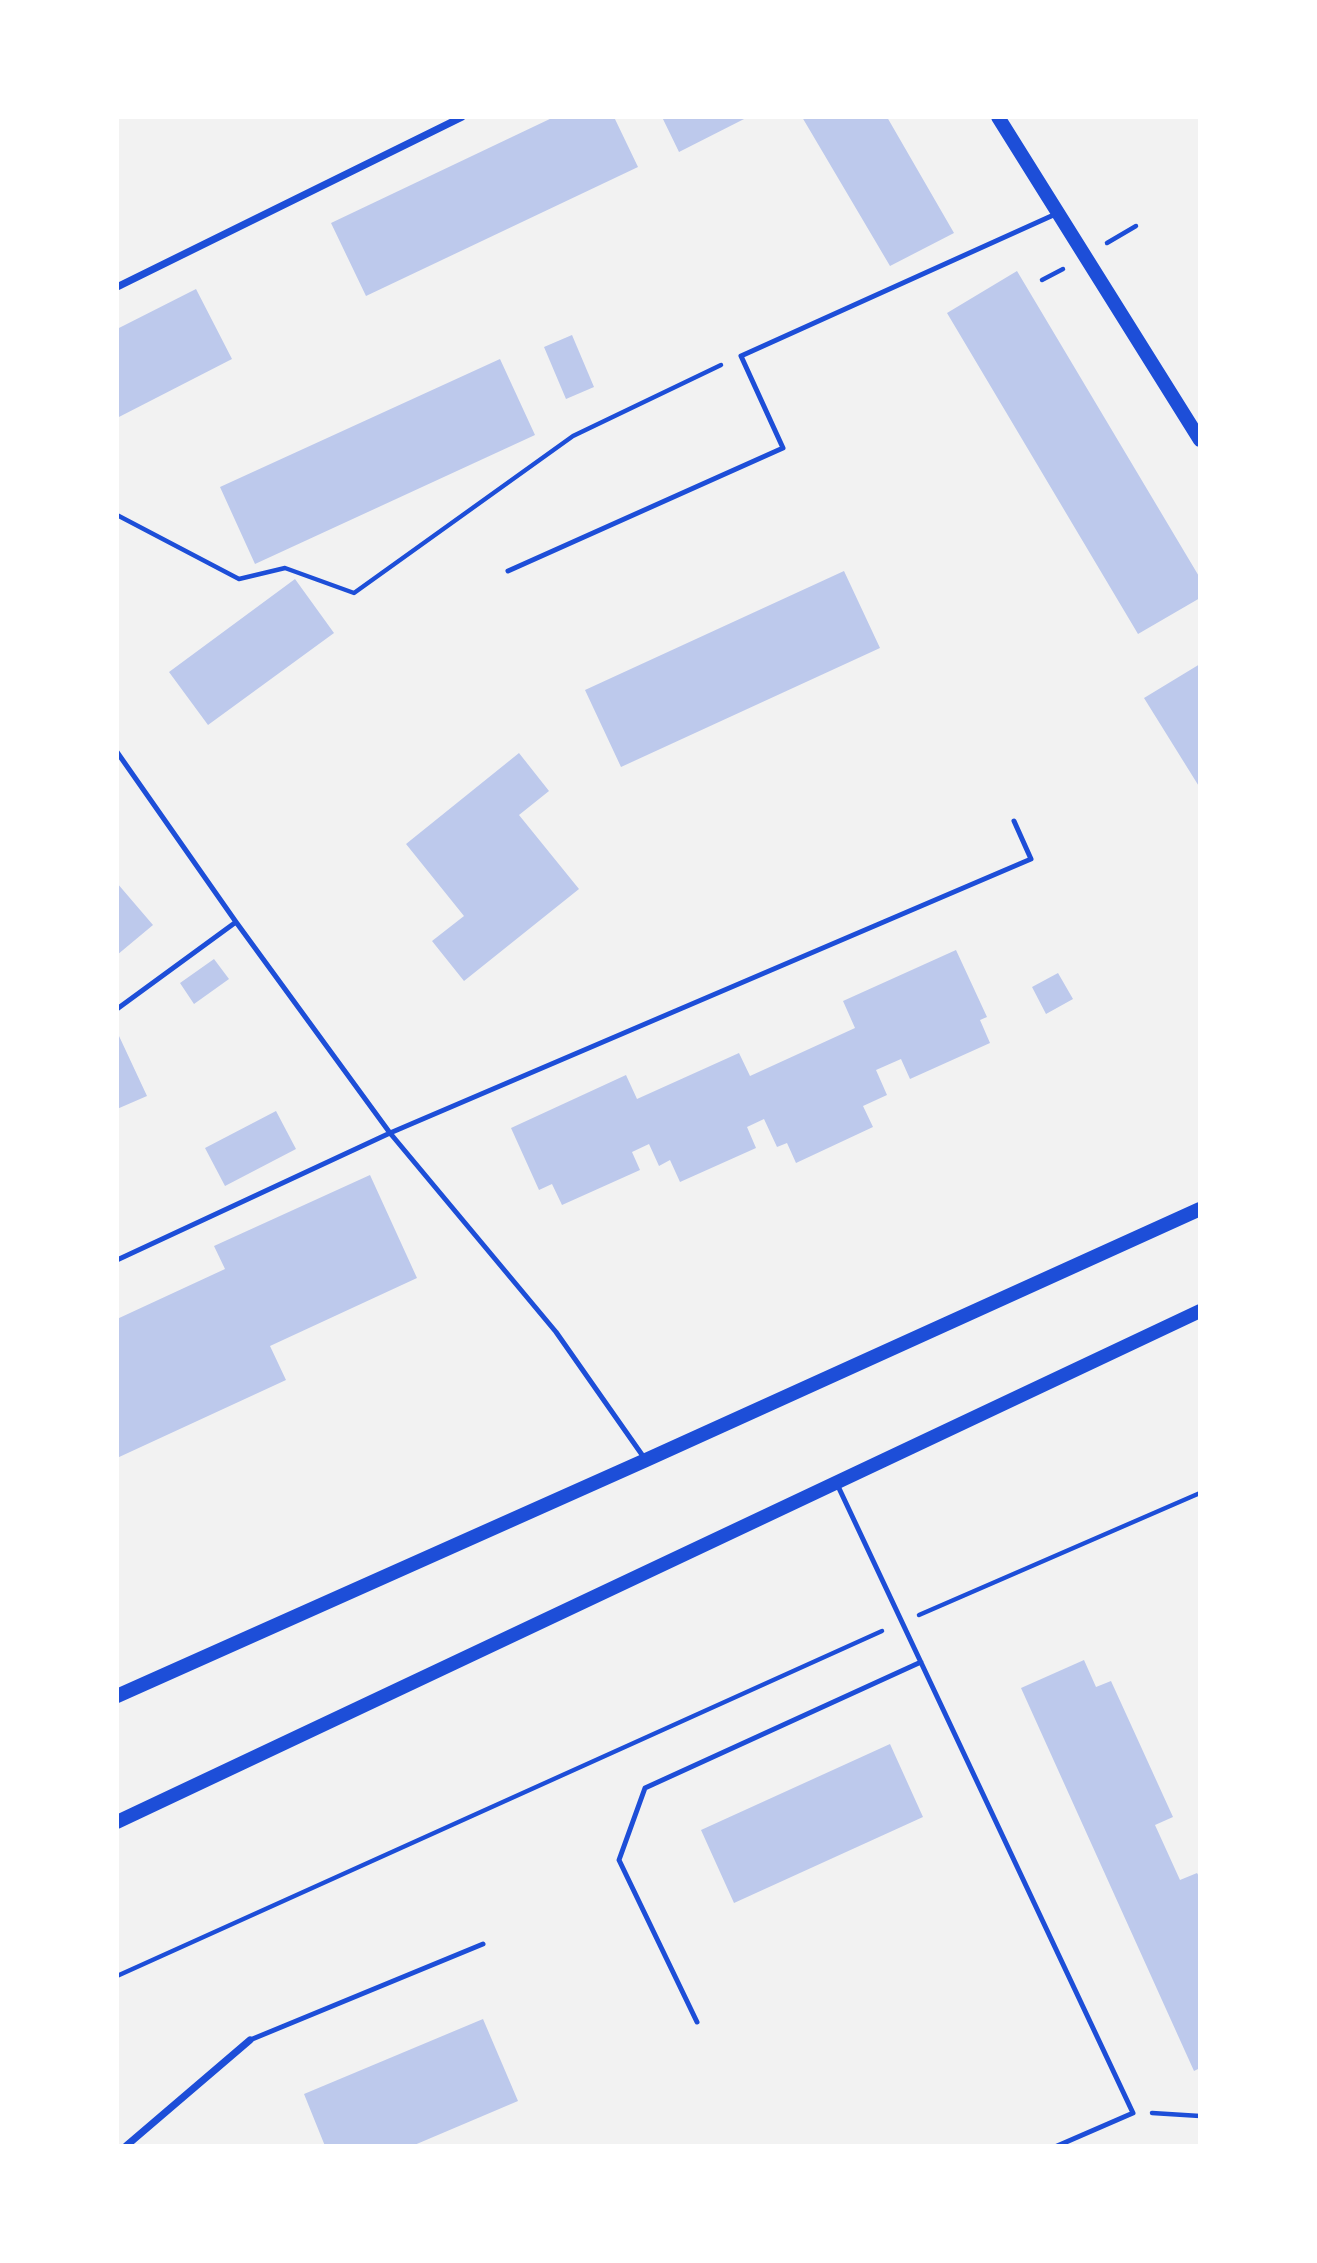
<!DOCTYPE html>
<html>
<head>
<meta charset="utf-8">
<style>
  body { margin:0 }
  #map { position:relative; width:1317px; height:2263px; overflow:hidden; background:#f2f2f2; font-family:Rubik,sans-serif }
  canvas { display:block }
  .frame { position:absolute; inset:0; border:119px solid #fff; pointer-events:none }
</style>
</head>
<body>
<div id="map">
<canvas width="1317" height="2263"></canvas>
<div class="frame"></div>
</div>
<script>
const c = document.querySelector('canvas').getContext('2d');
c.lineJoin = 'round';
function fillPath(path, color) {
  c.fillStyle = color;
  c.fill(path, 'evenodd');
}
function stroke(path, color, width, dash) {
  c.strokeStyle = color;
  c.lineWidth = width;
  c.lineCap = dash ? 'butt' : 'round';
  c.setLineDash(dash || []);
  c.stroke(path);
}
fillPath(new Path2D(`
  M 554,117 L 614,117 L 638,167 L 366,296 L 331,223 Z
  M 662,117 L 748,117 L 679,152 Z
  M 802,117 L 887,117 L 954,233 L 890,266 Z
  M 1017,271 L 1200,578 L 1200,598 L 1138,634 L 947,313 Z
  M 196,289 L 232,359 L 117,418 L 117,329 Z
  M 572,335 L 594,387 L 566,399 L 544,347 Z
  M 500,359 L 535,435 L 255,564 L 220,487 Z
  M 844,571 L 880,648 L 621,767 L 585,690 Z
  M 295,579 L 334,633 L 208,725 L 169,672 Z
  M 1200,664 L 1200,788 L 1144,698 Z
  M 519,753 L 549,791 L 519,815 L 579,889 L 464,981 L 432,941 L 464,916 L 406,844 Z
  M 117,883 L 153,925 L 117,955 Z
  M 956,950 L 987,1017 L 980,1020 L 990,1043 L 910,1079 L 901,1059 L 876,1070 L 887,1095 L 863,1106 L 873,1127 L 796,1163 L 787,1143 L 777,1147 L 764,1119 L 747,1127 L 756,1148 L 680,1182 L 670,1160 L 659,1166 L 649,1144 L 632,1152 L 640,1170 L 562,1205 L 552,1184 L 539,1190 L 511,1128 L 626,1075 L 637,1099 L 739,1053 L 750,1076 L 855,1028 L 843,1001 Z
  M 214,959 L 229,979 L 194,1004 L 180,983 Z
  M 1058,973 L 1073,999 L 1046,1014 L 1032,987 Z
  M 119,1036 L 147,1096 L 117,1109 L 117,1037 Z
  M 276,1111 L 296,1149 L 225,1186 L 205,1148 Z
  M 370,1175 L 417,1278 L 270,1346 L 286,1380 L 117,1458 L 117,1319 L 225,1269 L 214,1246 Z
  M 1084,1660 L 1096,1687 L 1111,1681 L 1173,1817 L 1155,1825 L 1180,1880 L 1197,1873 L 1200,1878 L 1200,2068 L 1194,2071 L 1021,1688 Z
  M 890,1744 L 923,1817 L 734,1903 L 701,1830 Z
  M 483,2019 L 518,2101 L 412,2146 L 325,2146 L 304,2094 Z`), '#bdc9ec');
stroke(new Path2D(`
  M 1107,243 L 1136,226
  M 1042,280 L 1063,269
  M 117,515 L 239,579 L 285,568 L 354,593 L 573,436 L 721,365
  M 919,1615 L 1200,1493
  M 117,1976 L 882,1631
  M 1152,2113 L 1200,2116`), '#1d4ed8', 4.5);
stroke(new Path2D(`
  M 508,571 L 783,448 L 741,356 L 1058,213
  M 117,752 L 236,922 L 390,1133 L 1031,859 L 1014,821
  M 117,1009 L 236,922
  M 117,1260 L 390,1133 L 556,1332 L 645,1459
  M 837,1484 L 1133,2113 L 1057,2146
  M 697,2022 L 619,1860 L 645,1788 L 921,1662
  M 250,2040 L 483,1944`), '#1d4ed8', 5);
stroke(new Path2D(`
  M 117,287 L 462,117
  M 126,2146 L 250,2040`), '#1d4ed8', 7);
stroke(new Path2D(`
  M 998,117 L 1200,440
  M 117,1696 L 646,1460 L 1200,1209
  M 117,1822 L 1200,1311`), '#1d4ed8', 14);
</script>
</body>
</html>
